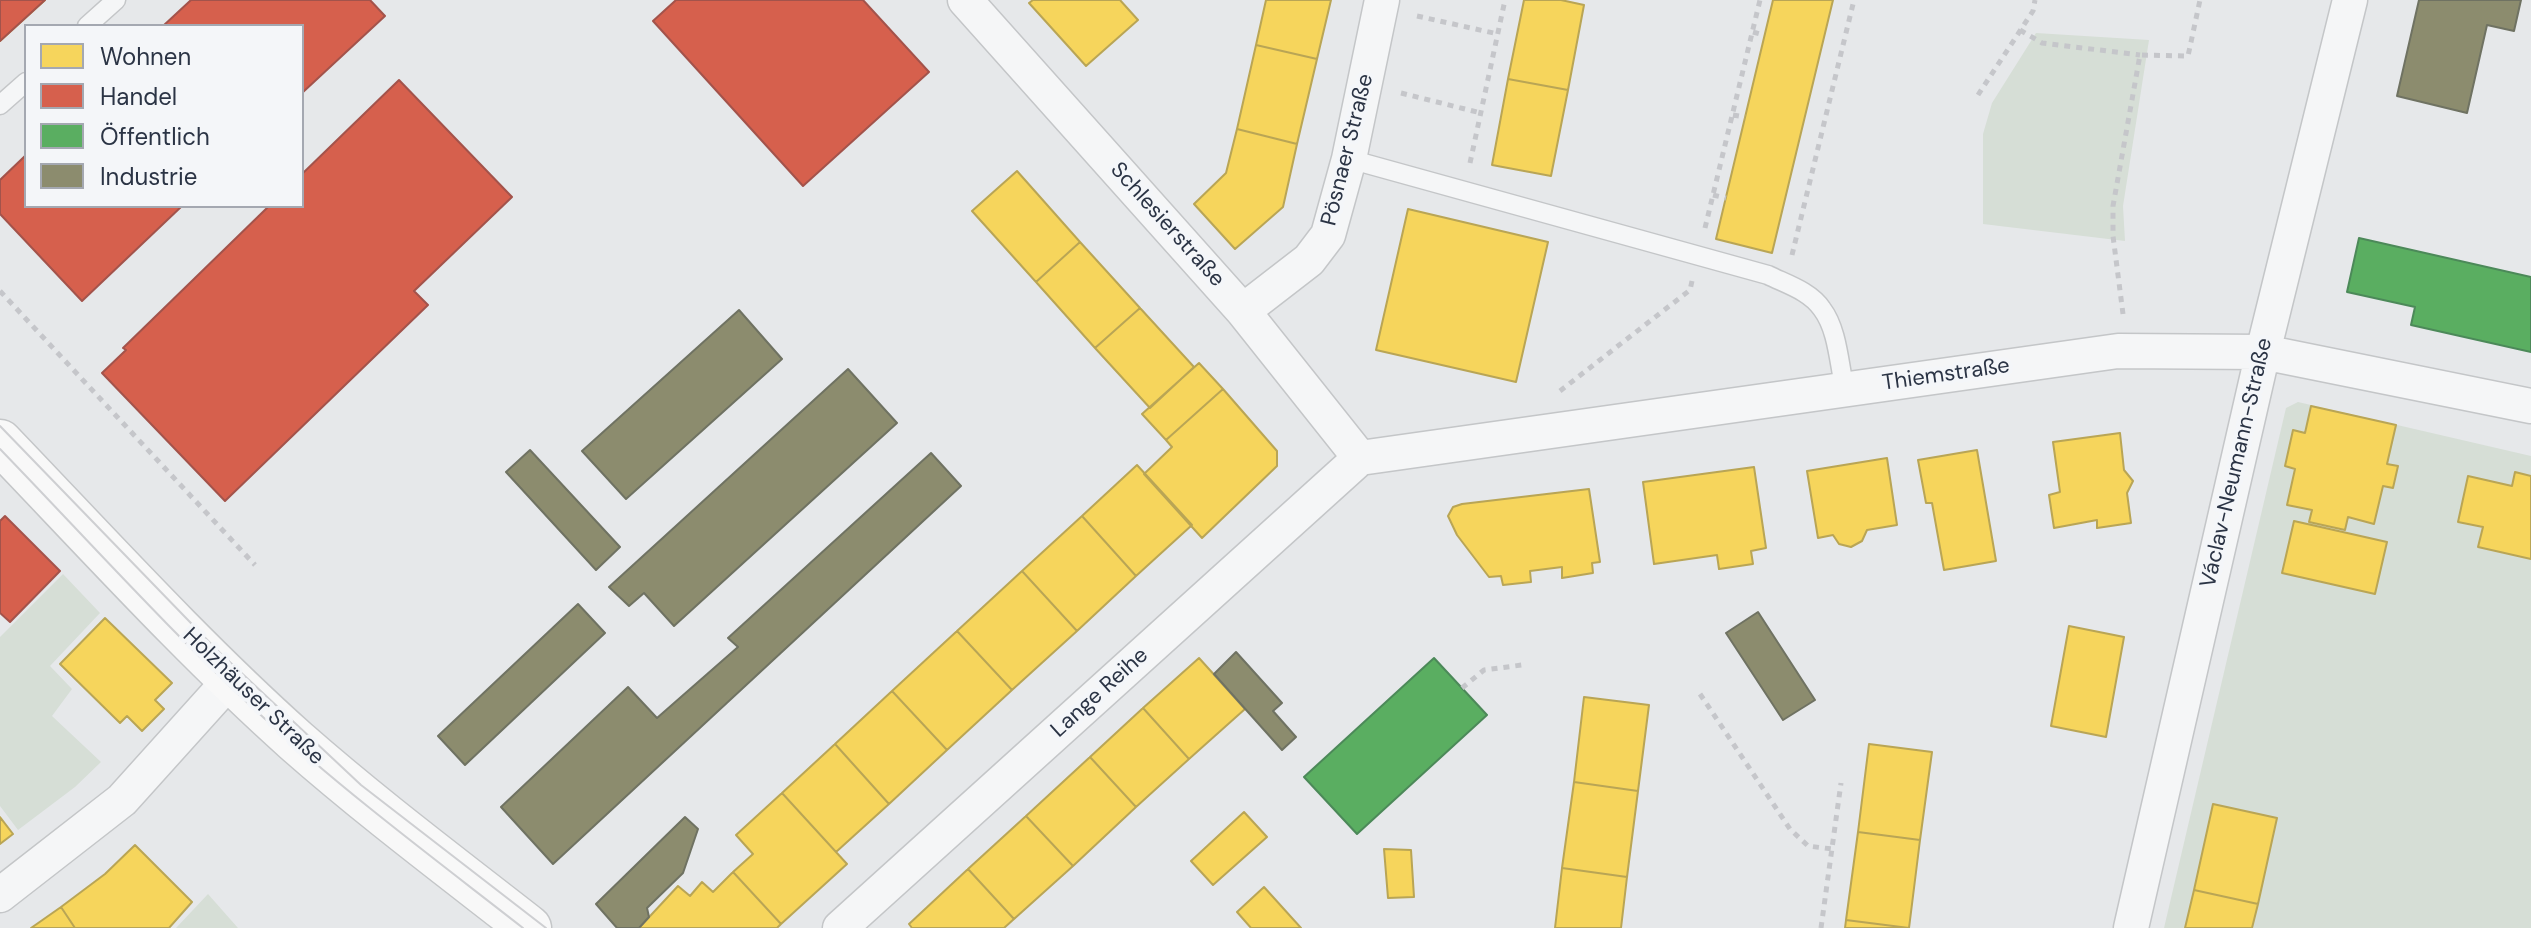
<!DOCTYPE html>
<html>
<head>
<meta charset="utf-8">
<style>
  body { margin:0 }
  #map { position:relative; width:2531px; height:928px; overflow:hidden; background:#e6e8ea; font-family:"DM Sans",sans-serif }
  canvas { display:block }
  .legend { position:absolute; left:24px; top:24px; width:280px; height:184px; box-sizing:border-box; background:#f4f6f9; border:2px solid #a4a8b1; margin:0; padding:10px 14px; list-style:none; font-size:24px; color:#2b3445 }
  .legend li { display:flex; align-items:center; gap:16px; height:40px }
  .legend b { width:40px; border:2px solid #a4a8b1 }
</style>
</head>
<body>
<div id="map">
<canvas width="2531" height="928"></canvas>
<ul class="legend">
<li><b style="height:22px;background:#f6d55c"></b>Wohnen</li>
<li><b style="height:22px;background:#d6604d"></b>Handel</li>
<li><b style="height:22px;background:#5aae61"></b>Öffentlich</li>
<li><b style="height:22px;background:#8c8c6e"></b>Industrie</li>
</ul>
</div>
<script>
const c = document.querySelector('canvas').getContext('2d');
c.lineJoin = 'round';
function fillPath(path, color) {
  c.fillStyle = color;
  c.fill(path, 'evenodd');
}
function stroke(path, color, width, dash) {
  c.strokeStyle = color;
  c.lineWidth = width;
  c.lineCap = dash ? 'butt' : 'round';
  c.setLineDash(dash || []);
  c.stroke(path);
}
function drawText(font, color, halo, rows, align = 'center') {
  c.font = font + ' "DM Sans",sans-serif';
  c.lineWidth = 8;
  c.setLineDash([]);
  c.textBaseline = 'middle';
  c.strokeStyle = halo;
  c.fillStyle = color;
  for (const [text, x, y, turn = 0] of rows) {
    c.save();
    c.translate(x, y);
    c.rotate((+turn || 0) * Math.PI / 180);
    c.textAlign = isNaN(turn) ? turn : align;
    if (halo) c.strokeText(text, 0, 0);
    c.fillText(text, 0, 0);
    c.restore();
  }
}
fillPath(new Path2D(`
  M 2036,33 L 2149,40 L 2123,206 L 2125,241 L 1983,224 L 1983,134 L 1992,103 Z
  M 2298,402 L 2531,456 L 2531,928 L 2164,928 L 2286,408 Z
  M 63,574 L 100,613 L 50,666 L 72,689 L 52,716 L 101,762 L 75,787 L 18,830 L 0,806 L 0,637 Z
  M 208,894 L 238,928 L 176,928 Z`), '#d6ded6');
const homes = new Path2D(`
  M 0,0 L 45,0 L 0,41 Z
  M 1033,0 L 1120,0 L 1138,20 L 1086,66 L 1029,3 Z
  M 1266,0 L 1331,0 L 1317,59 L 1256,45 Z
  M 1524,0 L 1561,0 L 1584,5 L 1568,90 L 1508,79 Z
  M 1773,0 L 1833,0 L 1772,253 L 1716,239 Z
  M 1256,45 L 1317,59 L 1297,144 L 1237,129 Z
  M 1508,79 L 1568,90 L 1551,176 L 1492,165 Z
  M 1237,129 L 1297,144 L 1283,207 L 1235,249 L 1194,204 L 1226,173 Z
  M 1017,171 L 1080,242 L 1036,282 L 972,211 Z
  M 1408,209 L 1548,242 L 1516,382 L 1376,350 Z
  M 1080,242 L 1140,308 L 1095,348 L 1036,282 Z
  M 1140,308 L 1194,367 L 1150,408 L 1095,348 Z
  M 1199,363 L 1223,389 L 1166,440 L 1142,414 Z
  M 1223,389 L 1277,451 L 1277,466 L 1202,538 L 1144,474 L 1172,447 L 1166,440 Z
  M 2311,406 L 2396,425 L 2387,464 L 2398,466 L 2393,488 L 2383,486 L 2374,524 L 2348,517 L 2345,530 L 2309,522 L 2312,510 L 2287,505 L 2295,469 L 2285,466 L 2293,430 L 2305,433 Z
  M 2120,433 L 2124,470 L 2133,481 L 2127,493 L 2131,523 L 2097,528 L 2097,520 L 2054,528 L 2049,495 L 2060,492 L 2053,442 Z
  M 1977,450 L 1996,561 L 1944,570 L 1932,503 L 1926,503 L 1918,460 Z
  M 1887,458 L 1897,525 L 1867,530 L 1862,541 L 1851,547 L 1839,544 L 1833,535 L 1818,538 L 1807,471 Z
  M 1137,465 L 1192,525 L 1136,576 L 1082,516 Z
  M 1754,467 L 1766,548 L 1751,551 L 1753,564 L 1719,569 L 1717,555 L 1654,564 L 1643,482 Z
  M 2515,472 L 2531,476 L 2531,559 L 2478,547 L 2483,527 L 2458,522 L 2468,476 L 2512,486 Z
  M 1589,489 L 1600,562 L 1592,563 L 1593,573 L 1562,578 L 1562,567 L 1530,571 L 1531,582 L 1503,585 L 1501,576 L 1489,577 L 1457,535 L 1448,516 L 1453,507 L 1462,504 Z
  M 1082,516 L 1136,576 L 1077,631 L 1022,571 Z
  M 2294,521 L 2387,542 L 2375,594 L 2282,573 Z
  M 1022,571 L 1077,631 L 1012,690 L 957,631 Z
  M 105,618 L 172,683 L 155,700 L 164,709 L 142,731 L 127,716 L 120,723 L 60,664 Z
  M 2069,626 L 2124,637 L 2106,737 L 2051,726 Z
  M 957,631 L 1012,690 L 947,750 L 892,691 Z
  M 1199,658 L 1245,709 L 1189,759 L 1143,708 Z
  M 892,691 L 947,750 L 889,804 L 835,744 Z
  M 1584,697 L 1649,705 L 1638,791 L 1574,782 Z
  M 1143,708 L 1189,759 L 1136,807 L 1090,757 Z
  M 835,744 L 889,804 L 836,852 L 782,793 Z
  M 1869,744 L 1932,752 L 1920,840 L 1858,832 Z
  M 1090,757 L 1136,807 L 1073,866 L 1026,816 Z
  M 1574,782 L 1638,791 L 1627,877 L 1562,868 Z
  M 782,793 L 847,864 L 781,924 L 733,872 L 753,854 L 736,835 Z
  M 2213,804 L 2277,818 L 2258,904 L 2194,890 Z
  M 1244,812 L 1267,837 L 1213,885 L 1191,861 Z
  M 1026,816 L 1073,866 L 1014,919 L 968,869 Z
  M 0,817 L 13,834 L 0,844 Z
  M 1858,832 L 1920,840 L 1909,928 L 1846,920 Z
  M 135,845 L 192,902 L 169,928 L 75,928 L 61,907 L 105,874 Z
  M 1384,849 L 1411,850 L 1414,897 L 1388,898 Z
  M 1562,868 L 1627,877 L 1621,928 L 1555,928 Z
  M 968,869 L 1014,919 L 1004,928 L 912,928 L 909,924 Z
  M 733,872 L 781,924 L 777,928 L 639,928 L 678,886 L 690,896 L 702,882 L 713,892 Z
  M 1264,887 L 1301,928 L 1251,928 L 1237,912 Z
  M 2194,890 L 2258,904 L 2252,928 L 2185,928 Z
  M 61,907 L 75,928 L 31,928 Z
  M 1846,920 L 1909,928 L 1845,928 Z`);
fillPath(homes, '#f6d55c');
stroke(homes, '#b9a555', 2);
const shops = new Path2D(`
  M 0,0 L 45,0 L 0,41 Z
  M 191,0 L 370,0 L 385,16 L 302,93 L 302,26 L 163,26 Z
  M 676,0 L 863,0 L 929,72 L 803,186 L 653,21 Z
  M 399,80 L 512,197 L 414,291 L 428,305 L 225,501 L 102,373 L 126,350 L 123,348 L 269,206 L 302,206 L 302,174 Z
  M 26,155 L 26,206 L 182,206 L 82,301 L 0,214 L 0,180 Z
  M 5,516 L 60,571 L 10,622 L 0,613 L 0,521 Z`);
fillPath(shops, '#d6604d');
stroke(shops, '#a3534b', 2);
const public = new Path2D(`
  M 2359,238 L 2531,277 L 2531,352 L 2411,325 L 2415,307 L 2347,292 Z
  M 1434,658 L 1487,715 L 1357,834 L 1304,777 Z`);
fillPath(public, '#5aae61');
stroke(public, '#4c8959', 2);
const industry = new Path2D(`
  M 2419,0 L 2521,0 L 2514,31 L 2487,25 L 2467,113 L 2397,96 Z
  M 739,310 L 782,359 L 626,499 L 582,451 Z
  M 848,369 L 897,423 L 674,626 L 644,593 L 629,606 L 609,587 Z
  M 530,450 L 620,547 L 596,570 L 506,472 Z
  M 931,453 L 961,486 L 553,864 L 501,807 L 628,687 L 657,718 L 738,647 L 728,638 Z
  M 578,604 L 605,633 L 465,765 L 438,736 Z
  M 1758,612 L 1815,700 L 1783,720 L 1726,633 Z
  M 1236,652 L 1282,703 L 1273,711 L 1296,737 L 1282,750 L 1214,674 Z
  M 685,817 L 698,829 L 683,873 L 647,908 L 649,917 L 639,928 L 617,928 L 596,904 Z`);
fillPath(industry, '#8c8c6e');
stroke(industry, '#6f7262', 2);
const service = new Path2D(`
  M 87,26 L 116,0
  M 0,105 L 26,82
  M 1349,159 L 1768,275 C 1786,284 1810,291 1822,309 C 1838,330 1839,365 1845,390`);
const minor = new Path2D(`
  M 965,0 L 1243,311 L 1360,458
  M 1243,311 L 1309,260 L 1328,235 L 1349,159 L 1382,0
  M 1360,458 L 2118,351 L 2263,352 L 2531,406
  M 0,895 L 122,800 L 231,679
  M 840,928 L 1360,458
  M 2131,928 L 2263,352 L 2350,0`);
const secondary = new Path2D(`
  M 0,442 C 97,543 192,648 296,741 C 371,807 451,867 529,928`);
stroke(service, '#c4c6c8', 21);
stroke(minor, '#c4c6c8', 37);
stroke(secondary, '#c4c6c8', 47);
stroke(new Path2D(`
  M 1417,16 L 1498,34
  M 2020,30 L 2042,43 L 2140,55
  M 1753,32 L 1764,35
  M 1401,93 L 1481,113
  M 1978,95 L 2033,11 L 2035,0
  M 1733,115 L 1745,117
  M 1470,163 L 1505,0
  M 1713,195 L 1726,198
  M 1705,228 L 1760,0
  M 1792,255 L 1854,0
  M 0,291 L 255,565
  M 2123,314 L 2113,236 L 2113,206 L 2140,55 L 2188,56 L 2200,0
  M 1560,391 L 1690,290 L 1692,281
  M 1462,688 L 1484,670 L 1522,665
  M 1700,694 L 1790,829 L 1808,846 L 1832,849
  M 1821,928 L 1841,783`), '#c5c6ca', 5, [6, 6]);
stroke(service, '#f5f6f7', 18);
stroke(minor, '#f5f6f7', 34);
stroke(secondary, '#f8f8f8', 44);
stroke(new Path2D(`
  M 0,426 L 217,650 L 361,785 L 546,928
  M 0,449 C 87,539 171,633 264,718 C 346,793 436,860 523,928`), '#cecfd2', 2);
drawText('22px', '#2b3445', '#f4f6f9', [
  ["Pösnaer Straße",1348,150,-76],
  ["Schlesierstraße",1167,225,48],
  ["Thiemstraße",1946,375,-8],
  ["Václav-Neumann-Straße",2237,463,-77],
  ["Lange Reihe",1100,693,-42],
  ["Holzhäuser Straße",253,697,44]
]);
</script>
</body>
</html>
